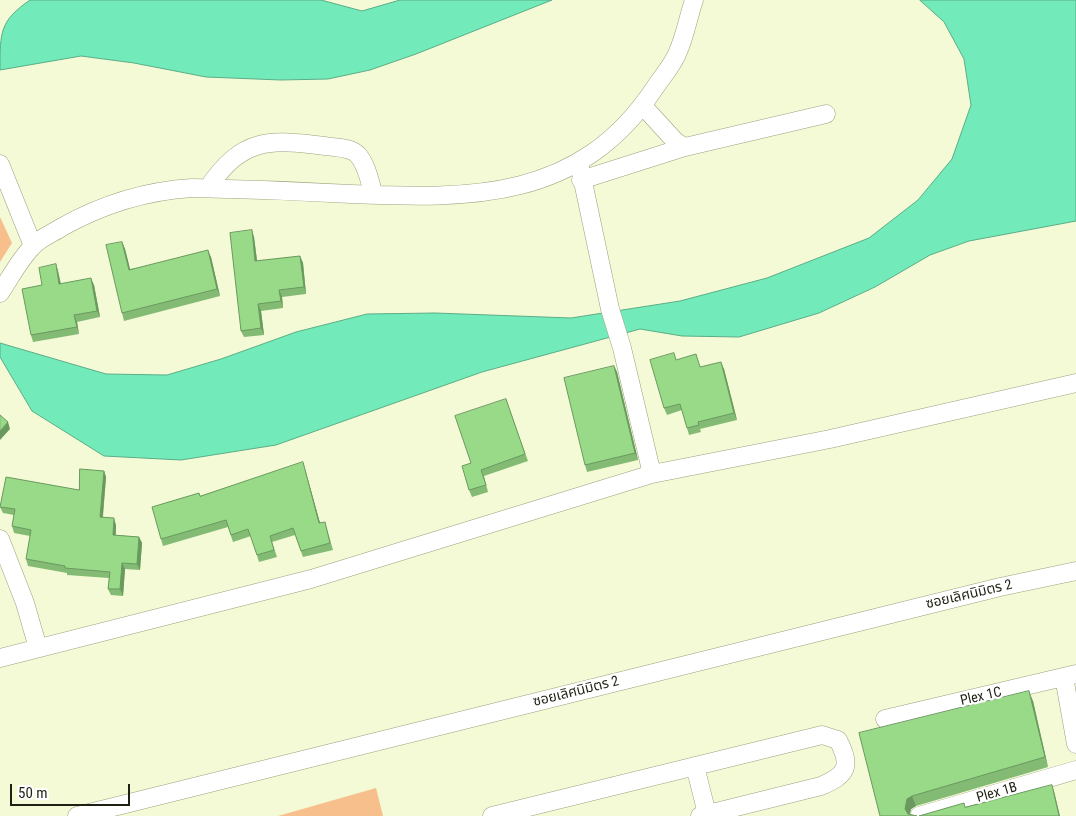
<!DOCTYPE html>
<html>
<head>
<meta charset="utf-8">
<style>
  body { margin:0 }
  #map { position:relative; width:1076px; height:816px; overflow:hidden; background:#f4fad5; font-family:"Roboto Condensed",sans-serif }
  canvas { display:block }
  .scale { position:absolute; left:10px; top:784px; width:120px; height:22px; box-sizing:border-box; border:2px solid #1f2013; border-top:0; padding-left:6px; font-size:15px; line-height:18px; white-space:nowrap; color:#1f2013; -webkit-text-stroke:4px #fff; paint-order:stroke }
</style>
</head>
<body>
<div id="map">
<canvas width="1076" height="816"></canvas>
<div class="scale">50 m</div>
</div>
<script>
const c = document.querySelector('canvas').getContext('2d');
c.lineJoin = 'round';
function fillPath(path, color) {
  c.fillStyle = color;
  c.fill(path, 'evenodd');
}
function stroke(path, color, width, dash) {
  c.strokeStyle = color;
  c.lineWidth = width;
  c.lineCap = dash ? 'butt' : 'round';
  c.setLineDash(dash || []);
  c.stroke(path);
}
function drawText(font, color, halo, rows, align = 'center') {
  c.font = font + ' "Roboto Condensed","Noto Sans Thai",sans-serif';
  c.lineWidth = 4.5;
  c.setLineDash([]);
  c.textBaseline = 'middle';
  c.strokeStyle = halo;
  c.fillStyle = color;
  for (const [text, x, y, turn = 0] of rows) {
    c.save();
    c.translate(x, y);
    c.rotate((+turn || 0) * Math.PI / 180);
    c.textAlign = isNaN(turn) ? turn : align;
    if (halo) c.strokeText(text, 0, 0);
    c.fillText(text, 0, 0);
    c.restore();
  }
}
fillPath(new Path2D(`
  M 0,217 L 12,243 L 0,262 Z
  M 376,788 L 383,816 L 278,816 Z`), '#f6bf8b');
const water = new Path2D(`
  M 30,0 L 321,0 L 362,11 L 400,0 L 552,0 L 416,54 L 370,70 L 328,79 L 281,80 L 206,77 L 134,63 L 81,56 L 0,70 C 0,31 0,21 30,0 Z
  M 920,0 L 1076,0 L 1076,221 L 969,241 L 930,255 L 875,287 L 819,313 L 739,337 L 682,336 L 640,329 L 482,372 L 276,445 L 181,460 L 104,456 L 32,411 L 0,357 L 0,343 L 106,374 L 167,375 L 221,359 L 296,332 L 367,314 L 435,313 L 571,318 L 680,301 L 767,278 L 869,238 L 918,200 L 952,159 L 971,105 L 964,59 L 944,22 Z`);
fillPath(water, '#73eab9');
stroke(water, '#5aad87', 1);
const minor = new Path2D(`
  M 643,106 L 676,142 L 685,147
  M 579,163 L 610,309 L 622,348 L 652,474
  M 0,164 L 33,246
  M 581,180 L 685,147 L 826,114
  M 208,188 C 242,137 270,139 325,146 C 336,148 351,147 358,155 C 367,165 370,183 374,195
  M 0,293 C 10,278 20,259 33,246 C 40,238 53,233 62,227 C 103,204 144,191 192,188 C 245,189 298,191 351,194 C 471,199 579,201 654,89 C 661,78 672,66 677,54 C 685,37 688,18 694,0
  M 0,539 L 25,603 L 38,648
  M 0,658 L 311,579 L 652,474 L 830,439 L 1076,383
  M 1064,677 L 1076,744
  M 885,719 L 1076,674
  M 695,766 L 707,814
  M 77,816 L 1000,587 L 1076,571
  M 492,816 L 822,735 L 838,740 C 852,766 847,775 821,786 L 700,816
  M 919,816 L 1076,770`);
stroke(minor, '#9ba17e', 19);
stroke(minor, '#fff', 18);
fillPath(new Path2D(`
  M 254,237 L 257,261 L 300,256 L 303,263 L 306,294 L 282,297 L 283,308 L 261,311 L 264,335 L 244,337 L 241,331 Z
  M 122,242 L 125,249 L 130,269 L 211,257 L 220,296 L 124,321 L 122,313 Z
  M 56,264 L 58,271 L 61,284 L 94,285 L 100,317 L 77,322 L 79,334 L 33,342 L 31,335 L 42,285 Z
  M 676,360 L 700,367 L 724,369 L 737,420 L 700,429 L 701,432 L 689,435 L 682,410 L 667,415 L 664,408 Z
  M 614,366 L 617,372 L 638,460 L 587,472 L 585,465 Z
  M 506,399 L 528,461 L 484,476 L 488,492 L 472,497 L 469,490 L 471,463 Z
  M 305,469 L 320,523 L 325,522 L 333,550 L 303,557 L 295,535 L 272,542 L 277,557 L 259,562 L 251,536 L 233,542 L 228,527 L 163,546 L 161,539 L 200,496 Z
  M 104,471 L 106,477 L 103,517 L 116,525 L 116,535 L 139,537 L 142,543 L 140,570 L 125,569 L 123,596 L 111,595 L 108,589 L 109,578 L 67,575 L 67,573 L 28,566 L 26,559 L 30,536 L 14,533 L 12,526 L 14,515 L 3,513 L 0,507 L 79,490 Z
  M 1033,701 L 1048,767 L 916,806 L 911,809 L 910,814 L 880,816 Z`), '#83bb75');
fillPath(new Path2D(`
  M 252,230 L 254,237 L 258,268 L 255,261 Z
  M 122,242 L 125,249 L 132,277 L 129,270 Z
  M 208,250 L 211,257 L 220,296 L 217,289 Z
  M 300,256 L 303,263 L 306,294 L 304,287 Z
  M 56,264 L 58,271 L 62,291 L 59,284 Z
  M 91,278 L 94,285 L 100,317 L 97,311 Z
  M 279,290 L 282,297 L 283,308 L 281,301 Z
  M 258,304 L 261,311 L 264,335 L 261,328 Z
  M 74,315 L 77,322 L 79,334 L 77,327 Z
  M 721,362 L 724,369 L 737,420 L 734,413 Z
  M 614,366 L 617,372 L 638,460 L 635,453 Z
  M 8,422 L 10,429 L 0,440 L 0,431 Z
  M 303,462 L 305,469 L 322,530 L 319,523 Z
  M 104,471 L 106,477 L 102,524 L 100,517 Z
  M 114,518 L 116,525 L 115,542 L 113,535 Z
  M 139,537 L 142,543 L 140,570 L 137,564 Z
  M 122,563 L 125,569 L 123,596 L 120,589 Z
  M 1029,691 L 1033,701 L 1048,767 L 1045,757 Z
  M 1052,785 L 1055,795 L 1060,816 L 1059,816 Z
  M 912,796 L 916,806 L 911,809 L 909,816 L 905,809 L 907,799 Z`), '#6a995f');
const building = new Path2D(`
  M 252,230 L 255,261 L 300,256 L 304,287 L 279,290 L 281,301 L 258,304 L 261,328 L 241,331 L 230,233 Z
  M 122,242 L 129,270 L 208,250 L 217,289 L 122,313 L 106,245 Z
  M 56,264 L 59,284 L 91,278 L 97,311 L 74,315 L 77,327 L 31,335 L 22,289 L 42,285 L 39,268 Z
  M 674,353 L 676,360 L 696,354 L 700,367 L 721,362 L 734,413 L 698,422 L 699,425 L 687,428 L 680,404 L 664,408 L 650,360 Z
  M 614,366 L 635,453 L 585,465 L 564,378 Z
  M 506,399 L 525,454 L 481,470 L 486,485 L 469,490 L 462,466 L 471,463 L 455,416 Z
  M 0,415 L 8,422 L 0,431 Z
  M 303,462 L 319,523 L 325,522 L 330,543 L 301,551 L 293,528 L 270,536 L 274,550 L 257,555 L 248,529 L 231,535 L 226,520 L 161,539 L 152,507 L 199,493 L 200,496 Z
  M 80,469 L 104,471 L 100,517 L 114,518 L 113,535 L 139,537 L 137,564 L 122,563 L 120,589 L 108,589 L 110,572 L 65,568 L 65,566 L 26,559 L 31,530 L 12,526 L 15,509 L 0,507 L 6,477 L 79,490 Z
  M 1029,691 L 1045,757 L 912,796 L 907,799 L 905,809 L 908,814 L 917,816 L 880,816 L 859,733 Z
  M 1052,785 L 1059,816 L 919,816 L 964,803 L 965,807 Z`);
fillPath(building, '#98da88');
stroke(building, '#6a995f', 1);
drawText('14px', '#1f2013', '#fff', [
  ["ซอยเลิศนิมิตร 2",969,595,-13],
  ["ซอยเลิศนิมิตร 2",576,692,-14],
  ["Plex 1C",981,697,-13],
  ["Plex 1B",997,793,-16]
]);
</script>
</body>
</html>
